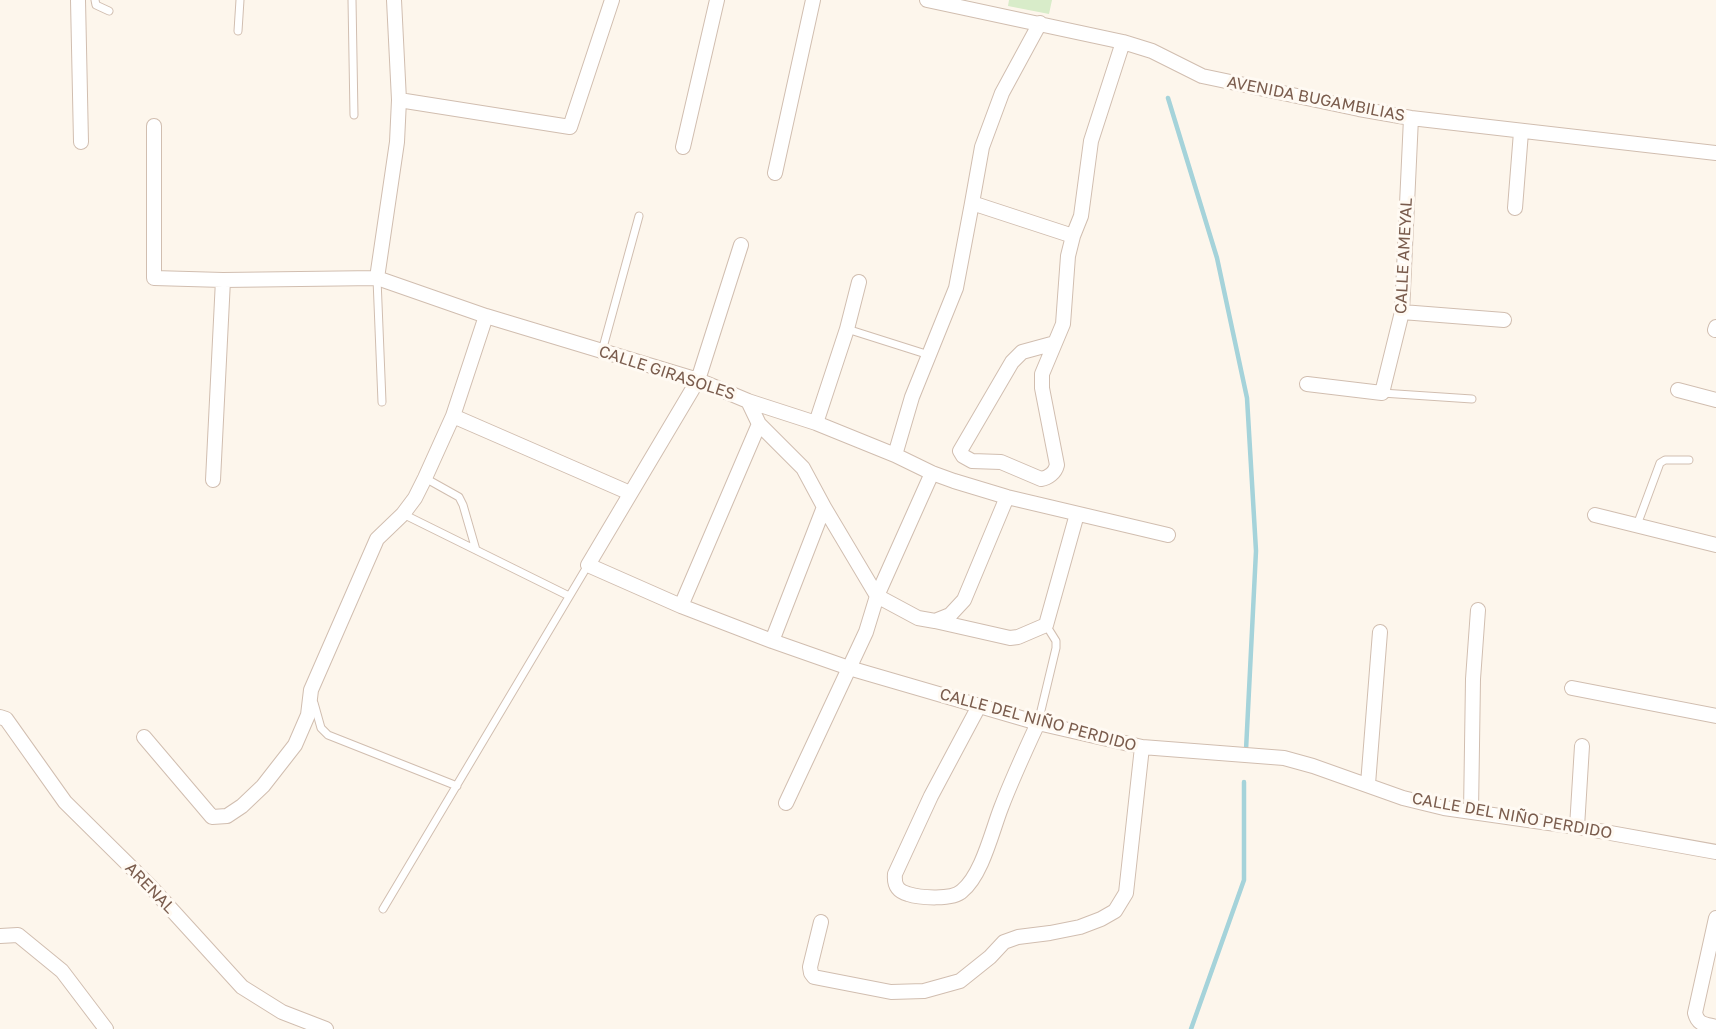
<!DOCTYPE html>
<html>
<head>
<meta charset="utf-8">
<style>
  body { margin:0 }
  canvas { display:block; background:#fdf6ec }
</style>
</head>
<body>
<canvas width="1716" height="1029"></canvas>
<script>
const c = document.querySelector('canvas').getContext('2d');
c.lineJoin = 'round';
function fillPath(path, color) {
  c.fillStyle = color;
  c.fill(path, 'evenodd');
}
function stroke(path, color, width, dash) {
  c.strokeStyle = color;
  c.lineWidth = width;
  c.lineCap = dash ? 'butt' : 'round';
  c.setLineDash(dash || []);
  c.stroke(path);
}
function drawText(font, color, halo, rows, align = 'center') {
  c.font = font + ' "Golos Text",sans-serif';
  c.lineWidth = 6;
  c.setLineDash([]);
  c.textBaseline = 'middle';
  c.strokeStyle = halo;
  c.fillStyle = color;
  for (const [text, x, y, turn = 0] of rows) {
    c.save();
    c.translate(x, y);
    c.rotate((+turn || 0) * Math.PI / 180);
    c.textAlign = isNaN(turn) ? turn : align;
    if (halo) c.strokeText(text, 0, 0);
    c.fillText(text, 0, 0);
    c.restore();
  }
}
fillPath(new Path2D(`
  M 1009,0 L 1052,0 L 1049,14 L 1008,6 Z`), '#d8ecc9');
stroke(new Path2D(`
  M 1168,98 L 1217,258 L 1247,398 L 1256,551 L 1246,750
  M 1191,1029 L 1244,880 L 1244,782`), '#a5d3da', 4.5);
const service = new Path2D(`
  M 95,0 L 96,5 L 109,11
  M 352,0 L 354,115
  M 238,31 L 240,0
  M 377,279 L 382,402
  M 847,329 L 929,355
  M 602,351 L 639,216
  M 1382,393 L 1472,399
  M 425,478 L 459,497 L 463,505 L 476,550
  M 403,514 L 569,596
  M 1637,525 L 1660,463 L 1665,460 L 1689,460
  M 314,703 L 321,728 L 328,735 L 457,786
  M 1038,723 L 1056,648 L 1056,641 L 1046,625
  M 383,909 L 588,565`);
const minor = new Path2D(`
  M 78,0 L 81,142
  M 927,0 L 1123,42 L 1152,51 L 1202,76 L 1359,109 L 1411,118 L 1716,153
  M 1040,23 L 1002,93 L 982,147 L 972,203 L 1073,236
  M 399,100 L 570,127 L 612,0
  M 154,126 L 154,278 L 223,280 L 377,278 L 486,316 L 698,380 L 748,401 L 816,423 L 895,455 L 932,473 L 954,481 L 1007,497 L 1168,535
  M 683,147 L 717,0
  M 775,173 L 813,0
  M 1515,208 L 1521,132
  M 741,245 L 698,380 L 588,565 L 681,606 L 772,641 L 849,668 L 1038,723 L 1142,747 L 1284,758 L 1313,766 L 1403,798 L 1444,808 L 1577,827 L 1716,852
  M 377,278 L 397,142 L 399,100 L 394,0
  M 1402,312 L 1504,320
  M 1715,330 L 1716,327
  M 1055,343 L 1022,352 L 1012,362 L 960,451 L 963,456 L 972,461 L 1001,462 L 1041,479 C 1048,478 1055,473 1057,465 L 1042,388 L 1042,374 L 1063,324 L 1068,256 L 1073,236 L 1081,216 L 1091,141 L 1123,42
  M 1307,384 L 1382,393 L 1402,312 L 1411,118
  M 1678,390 L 1716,400
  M 453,416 L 630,493
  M 816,423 L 847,329 L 859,282
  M 759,424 L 803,468 L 824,507 L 772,641
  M 895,455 L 912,397 L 956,288 L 972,203
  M 213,480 L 223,280
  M 824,507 L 877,596 L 918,618 L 935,621 L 950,615 L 964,600 L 1007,497
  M 1595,515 L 1716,545
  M 681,606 L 759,424 L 748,401
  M 935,621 L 1010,638 L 1018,637 L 1046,625 L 1077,514
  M 1572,688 L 1716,716
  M 979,706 L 931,796 L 895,874 C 894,885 897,891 908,894 C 920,898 953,900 962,891 C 982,875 992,831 1001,808 C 1012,779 1025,751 1038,723
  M 0,717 L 6,719 L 65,802 L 150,886 L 242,987 L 282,1012 L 326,1029
  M 144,737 L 212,817 L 227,816 L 242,806 L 263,786 L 295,745 L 308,715 L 311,690 L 377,539 L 403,514 L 415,498 L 425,478 L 453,416 L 486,316
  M 1368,784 L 1380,632
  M 786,803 L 866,632 L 877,596 L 932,473
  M 1471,812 L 1473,679 L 1478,610
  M 1577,827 L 1582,746
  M 1716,918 L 1695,1013 C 1698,1025 1705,1024 1716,1027
  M 821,922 L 810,967 L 811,973 L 814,977 L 891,992 L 924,991 L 960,981 L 990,957 L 1004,942 L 1018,937 L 1050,933 L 1080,927 L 1101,919 L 1115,911 L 1126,893 L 1142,747
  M 0,936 L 18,935 L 62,971 L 106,1029`);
stroke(service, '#d1beb0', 9);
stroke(minor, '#d1beb0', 16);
stroke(service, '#fff', 7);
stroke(minor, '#fff', 14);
drawText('16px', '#7a5c4d', '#fffaf3', [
  ["AVENIDA BUGAMBILIAS",1316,99,11],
  ["CALLE AMEYAL",1404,256,-87],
  ["CALLE GIRASOLES",667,373,18],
  ["CALLE DEL NIÑO PERDIDO",1038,720,15],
  ["CALLE DEL NIÑO PERDIDO",1512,816,10],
  ["ARENAL",150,888,46]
]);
</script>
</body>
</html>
